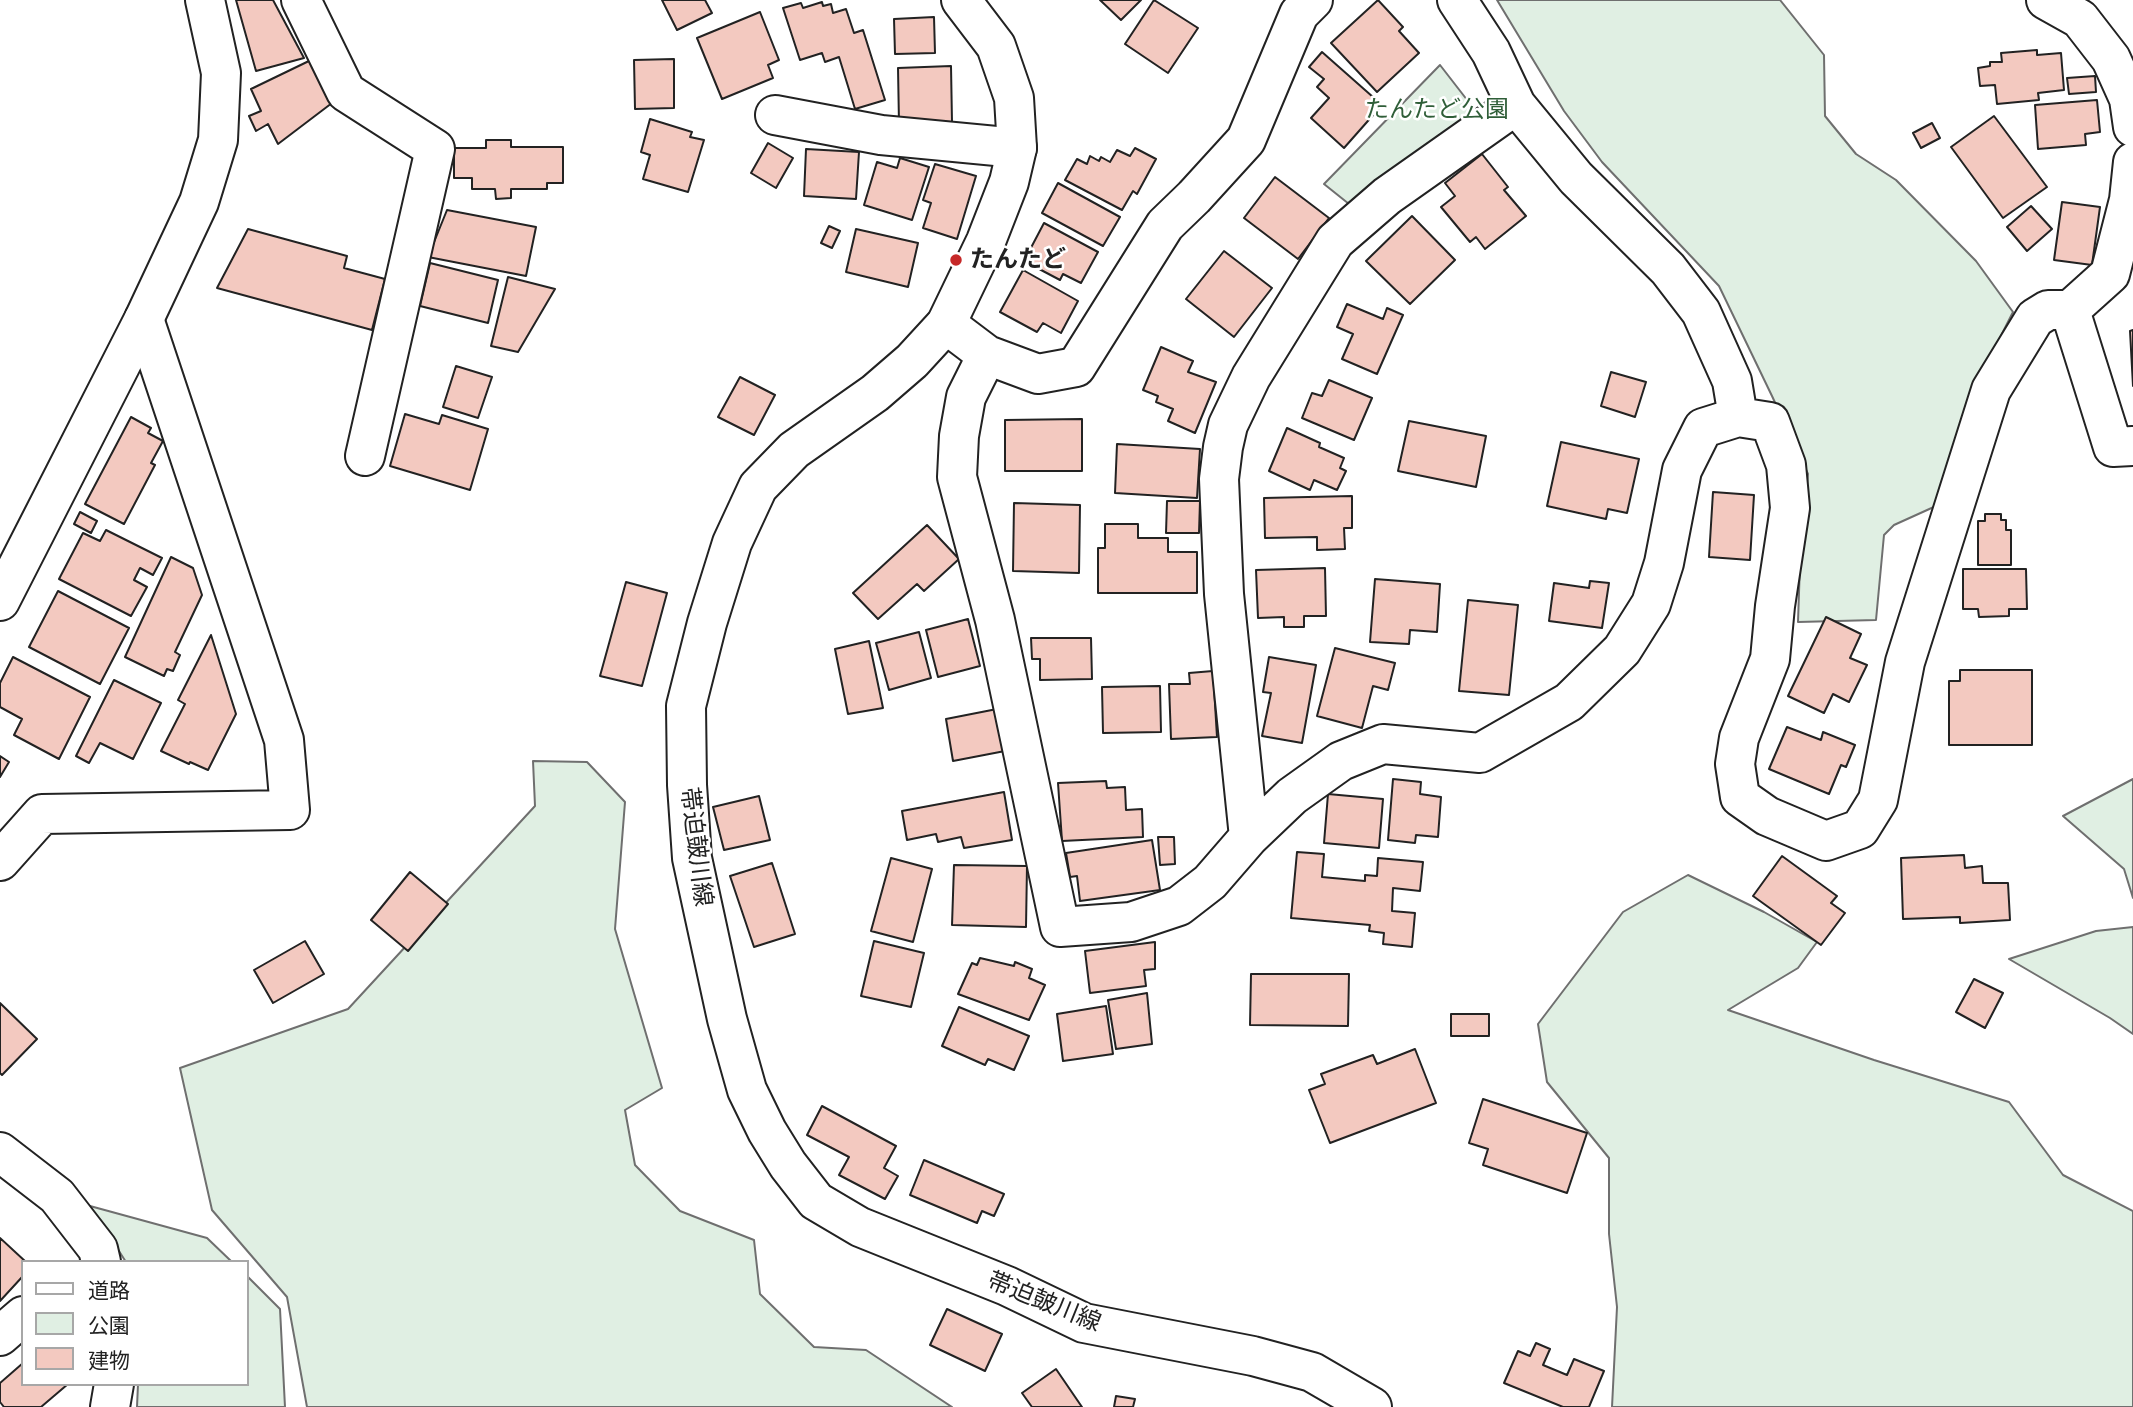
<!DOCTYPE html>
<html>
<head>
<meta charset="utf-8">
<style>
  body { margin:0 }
  #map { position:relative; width:2133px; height:1407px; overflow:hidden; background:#fff; font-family:"Alegreya Sans","Noto Sans JP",sans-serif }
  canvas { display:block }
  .legend { position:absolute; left:21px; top:1260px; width:228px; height:126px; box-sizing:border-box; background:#fff; border:2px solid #a7a7a7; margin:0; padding:9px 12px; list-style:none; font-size:21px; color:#222 }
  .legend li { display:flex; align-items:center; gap:14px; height:35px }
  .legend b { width:35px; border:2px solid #a7a7a7 }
</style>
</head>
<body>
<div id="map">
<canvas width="2133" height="1407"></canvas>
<ul class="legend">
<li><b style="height:9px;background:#fff"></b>道路</li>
<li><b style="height:19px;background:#e0efe3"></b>公園</li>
<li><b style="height:19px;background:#f3c9c0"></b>建物</li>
</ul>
</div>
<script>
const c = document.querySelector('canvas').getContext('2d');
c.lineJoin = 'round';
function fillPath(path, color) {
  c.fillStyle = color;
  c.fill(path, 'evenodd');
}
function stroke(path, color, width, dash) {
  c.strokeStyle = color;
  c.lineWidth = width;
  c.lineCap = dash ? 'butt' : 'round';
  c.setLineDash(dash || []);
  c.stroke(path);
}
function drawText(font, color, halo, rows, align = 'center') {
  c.font = font + ' "Alegreya Sans","Noto Sans JP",sans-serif';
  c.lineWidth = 5;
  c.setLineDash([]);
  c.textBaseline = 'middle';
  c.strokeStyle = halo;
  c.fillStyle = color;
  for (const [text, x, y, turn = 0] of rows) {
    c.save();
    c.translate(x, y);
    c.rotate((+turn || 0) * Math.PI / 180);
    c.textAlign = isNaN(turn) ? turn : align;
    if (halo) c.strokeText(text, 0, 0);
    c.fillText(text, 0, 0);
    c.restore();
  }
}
const green = new Path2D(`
  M 1497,0 L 1780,0 L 1824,55 L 1825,116 L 1856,154 L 1896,180 L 1976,261 L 2013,312 L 1975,387 L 1936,506 L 1894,525 L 1884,535 L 1876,620 L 1798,622 L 1800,563 L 1808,474 L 1772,396 L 1719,286 L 1602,162 L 1564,111 Z
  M 1440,65 L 1478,114 L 1354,208 L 1324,184 Z
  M 533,761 L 587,762 L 625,802 L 615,929 L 662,1088 L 625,1110 L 635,1165 L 680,1211 L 754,1240 L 760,1294 L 814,1347 L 866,1350 L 952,1407 L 307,1407 L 287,1297 L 212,1210 L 180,1068 L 348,1009 L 535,806 Z
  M 2133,779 L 2133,898 L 2124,869 L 2063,816 Z
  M 1688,875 L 1764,912 L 1817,942 L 1798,968 L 1728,1010 L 1874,1060 L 2009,1102 L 2063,1175 L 2133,1211 L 2133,1407 L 1612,1407 L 1617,1307 L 1609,1234 L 1609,1158 L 1547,1082 L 1538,1024 L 1623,912 Z
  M 2133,927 L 2133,1034 L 2110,1018 L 2009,959 L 2096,931 Z
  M 90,1206 L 207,1238 L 232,1262 L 126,1262 Z
  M 247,1276 L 280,1309 L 285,1407 L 137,1407 L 138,1384 L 247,1384 Z`);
fillPath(green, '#e0efe3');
stroke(green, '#6f6f6f', 2);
const building = new Path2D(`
  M 236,0 L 273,0 L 304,58 L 256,71 Z
  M 662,0 L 705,0 L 712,13 L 677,30 Z
  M 1100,0 L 1141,0 L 1121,20 Z
  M 1154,0 L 1198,28 L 1168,73 L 1125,44 Z
  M 1378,0 L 1403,27 L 1399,31 L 1419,53 L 1377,92 L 1331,43 Z
  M 822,2 L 823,6 L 831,4 L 833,13 L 846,9 L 854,33 L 863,30 L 885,100 L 855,109 L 839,57 L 825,62 L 822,53 L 800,60 L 783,8 L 801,3 L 803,8 Z
  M 760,12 L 779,60 L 768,65 L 773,78 L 722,99 L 697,38 Z
  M 934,17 L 935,53 L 895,54 L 894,19 Z
  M 2037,50 L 2037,55 L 2061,53 L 2064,90 L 2038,93 L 2039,100 L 1997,104 L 1995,85 L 1980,86 L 1978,68 L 1990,66 L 1990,62 L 2002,62 L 2001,53 Z
  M 1322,52 L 1382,105 L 1344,148 L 1311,118 L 1329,98 L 1317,87 L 1324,79 L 1309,67 Z
  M 674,59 L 674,108 L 635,109 L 634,60 Z
  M 311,60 L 332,103 L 278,144 L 268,124 L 256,131 L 249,116 L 261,111 L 251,89 Z
  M 951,66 L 952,122 L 899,124 L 898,68 Z
  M 2095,76 L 2096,92 L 2069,94 L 2067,78 Z
  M 2097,100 L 2100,132 L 2085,134 L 2086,145 L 2038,149 L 2035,105 Z
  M 1994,116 L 2047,187 L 2003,218 L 1951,147 Z
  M 650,119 L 692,132 L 690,137 L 704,140 L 688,192 L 643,179 L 650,155 L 641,152 Z
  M 1932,123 L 1940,138 L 1921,148 L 1913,133 Z
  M 486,140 L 511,140 L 511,147 L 563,147 L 563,183 L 547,183 L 547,189 L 511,189 L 511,198 L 496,199 L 495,189 L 472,189 L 472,178 L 454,178 L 454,148 L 486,148 Z
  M 768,143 L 793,158 L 776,188 L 751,173 Z
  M 1135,148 L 1156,159 L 1137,194 L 1133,191 L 1122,210 L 1065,180 L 1077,159 L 1087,164 L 1090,156 L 1099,161 L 1101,157 L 1110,162 L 1117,150 L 1130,156 Z
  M 806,149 L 859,152 L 856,199 L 804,196 Z
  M 1482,154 L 1508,187 L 1504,190 L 1526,216 L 1485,249 L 1476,237 L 1470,242 L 1441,207 L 1455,196 L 1445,183 Z
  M 900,158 L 929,167 L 912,220 L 864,205 L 877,162 L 897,168 Z
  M 935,164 L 976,176 L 957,239 L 923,228 L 931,203 L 923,200 Z
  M 1275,177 L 1329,218 L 1298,259 L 1244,218 Z
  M 1058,183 L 1120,217 L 1103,246 L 1042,213 Z
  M 2062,202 L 2100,207 L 2092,265 L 2054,260 Z
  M 2031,206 L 2052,229 L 2027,251 L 2007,227 Z
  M 447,210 L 536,227 L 526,276 L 428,257 Z
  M 1412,216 L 1455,260 L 1410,304 L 1366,261 Z
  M 1044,223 L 1098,252 L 1081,283 L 1063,274 L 1060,280 L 1024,261 Z
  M 829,226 L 840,231 L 832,248 L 821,243 Z
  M 248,229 L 347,256 L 344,268 L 385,279 L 372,330 L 217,288 Z
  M 856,229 L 918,243 L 908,287 L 846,272 Z
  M 1224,251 L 1272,288 L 1234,337 L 1186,299 Z
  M 430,263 L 498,280 L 488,323 L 420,306 Z
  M 1023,270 L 1078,301 L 1061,333 L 1043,323 L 1037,332 L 1000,312 Z
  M 508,277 L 555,289 L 518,352 L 491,346 Z
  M 1347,304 L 1383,319 L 1387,308 L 1403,315 L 1377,374 L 1342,359 L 1353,334 L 1337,327 Z
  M 2133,330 L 2133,386 L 2130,331 Z
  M 1161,347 L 1193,361 L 1188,372 L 1216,382 L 1195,433 L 1168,421 L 1173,409 L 1156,402 L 1158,396 L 1143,390 Z
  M 456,366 L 492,377 L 478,418 L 443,407 Z
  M 1611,372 L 1646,382 L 1635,417 L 1601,406 Z
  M 740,377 L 775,395 L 754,435 L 718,417 Z
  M 1329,380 L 1372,398 L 1354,440 L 1302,418 L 1312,393 L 1322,396 Z
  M 405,414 L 439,424 L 442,415 L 488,429 L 470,490 L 390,466 Z
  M 131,417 L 151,428 L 148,433 L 163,441 L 151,463 L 155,465 L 124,524 L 85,504 Z
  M 1082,419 L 1082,471 L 1005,471 L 1005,420 Z
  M 1409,421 L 1486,436 L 1476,487 L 1398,471 Z
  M 1287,428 L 1320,443 L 1319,447 L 1344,458 L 1340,468 L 1346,471 L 1337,490 L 1314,480 L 1310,490 L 1269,471 Z
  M 1561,442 L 1639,459 L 1627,513 L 1608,509 L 1606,519 L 1547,506 Z
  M 1117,444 L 1200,449 L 1197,498 L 1115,493 Z
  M 1713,492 L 1754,495 L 1750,560 L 1709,557 Z
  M 1352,496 L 1352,528 L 1344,528 L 1345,549 L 1317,550 L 1317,537 L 1265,538 L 1264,498 Z
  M 1167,501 L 1200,501 L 1199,533 L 1166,533 Z
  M 1014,503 L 1080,505 L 1079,573 L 1013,571 Z
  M 80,512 L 97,521 L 91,533 L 74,524 Z
  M 1985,514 L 2001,514 L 2001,520 L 2006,520 L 2006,530 L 2011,530 L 2011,565 L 1978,565 L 1978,521 L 1985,521 Z
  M 1105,524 L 1138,524 L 1138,538 L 1168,538 L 1168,552 L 1197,552 L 1197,593 L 1098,593 L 1098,548 L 1105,548 Z
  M 927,525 L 959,559 L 924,591 L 917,584 L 878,619 L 853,593 Z
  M 106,530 L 162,558 L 153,575 L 140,568 L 134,580 L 147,587 L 131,616 L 59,579 L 83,533 L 100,541 Z
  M 171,557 L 193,568 L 202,595 L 175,652 L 180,655 L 173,671 L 167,669 L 164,676 L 125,657 Z
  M 1325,568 L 1326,616 L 1304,616 L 1304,627 L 1284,627 L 1284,617 L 1258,618 L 1256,570 Z
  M 1963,569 L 2026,569 L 2027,609 L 2009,609 L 2009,616 L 1979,617 L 1978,609 L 1963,609 Z
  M 1375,579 L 1440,584 L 1437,632 L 1410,630 L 1409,644 L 1370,642 Z
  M 1590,581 L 1609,583 L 1602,628 L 1549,621 L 1554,583 L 1589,588 Z
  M 626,582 L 667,593 L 642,686 L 600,676 Z
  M 58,591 L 129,628 L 100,684 L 29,647 Z
  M 1468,600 L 1518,605 L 1509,695 L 1459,691 Z
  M 1826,617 L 1861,634 L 1850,658 L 1867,665 L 1849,702 L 1833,694 L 1824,713 L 1788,696 Z
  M 968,619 L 980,666 L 938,677 L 926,630 Z
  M 919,632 L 931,678 L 889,690 L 876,643 Z
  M 211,635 L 236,714 L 208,770 L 190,762 L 189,764 L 161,751 L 185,704 L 178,700 Z
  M 1031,638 L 1091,638 L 1092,679 L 1040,680 L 1040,659 L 1032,659 Z
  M 869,641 L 883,708 L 848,714 L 835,649 Z
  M 1335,648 L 1395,663 L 1388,690 L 1373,686 L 1362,728 L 1317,716 Z
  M 13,657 L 90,697 L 59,759 L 14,735 L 22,719 L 0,707 L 0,683 Z
  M 1269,657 L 1316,665 L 1302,743 L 1262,736 L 1271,693 L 1263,692 Z
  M 1960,670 L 2032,670 L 2032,745 L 1949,745 L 1949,681 L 1960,681 Z
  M 1213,671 L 1217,737 L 1171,739 L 1169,684 L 1190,684 L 1189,673 Z
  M 114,680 L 161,703 L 133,759 L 100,743 L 89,763 L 76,756 Z
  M 1160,686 L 1161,732 L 1103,733 L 1102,687 Z
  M 997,709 L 1005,751 L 953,761 L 946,719 Z
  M 1787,727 L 1821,740 L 1823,732 L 1855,745 L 1846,767 L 1841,765 L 1829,794 L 1769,769 Z
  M 0,756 L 9,762 L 0,777 Z
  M 1393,779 L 1421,782 L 1420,794 L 1441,797 L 1438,837 L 1416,835 L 1415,843 L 1388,840 Z
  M 1106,781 L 1107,788 L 1125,787 L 1126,810 L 1142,809 L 1143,837 L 1062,841 L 1058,783 Z
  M 1004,792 L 1012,840 L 964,848 L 961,837 L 938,842 L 936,834 L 907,840 L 902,811 Z
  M 1328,794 L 1383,799 L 1379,848 L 1324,843 Z
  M 759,796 L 770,840 L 724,850 L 713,807 Z
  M 1158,837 L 1174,837 L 1175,864 L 1160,865 Z
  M 1152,840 L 1160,890 L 1080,901 L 1077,876 L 1070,877 L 1066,853 Z
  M 1297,852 L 1324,854 L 1322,877 L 1365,881 L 1365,875 L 1377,876 L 1378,858 L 1423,862 L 1420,891 L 1393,888 L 1392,911 L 1415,913 L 1412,947 L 1383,944 L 1384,933 L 1369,931 L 1370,925 L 1291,918 Z
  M 1964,855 L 1965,868 L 1982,866 L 1983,883 L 2008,883 L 2010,920 L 1960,923 L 1960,917 L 1903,919 L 1901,858 Z
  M 1782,856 L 1837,896 L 1831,903 L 1845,913 L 1821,945 L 1753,896 Z
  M 891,858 L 932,869 L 913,942 L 871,931 Z
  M 772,863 L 795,934 L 754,947 L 730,876 Z
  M 954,865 L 1027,866 L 1026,927 L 952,925 Z
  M 410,872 L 448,904 L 408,951 L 371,920 Z
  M 305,941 L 324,974 L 273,1003 L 254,970 Z
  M 874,941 L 924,953 L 911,1007 L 861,996 Z
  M 1155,942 L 1155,969 L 1144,970 L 1146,986 L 1090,993 L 1085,951 Z
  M 980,958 L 1014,966 L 1015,962 L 1032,969 L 1029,978 L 1045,985 L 1029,1020 L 958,994 L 972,963 L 977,965 Z
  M 1251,974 L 1349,974 L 1348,1026 L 1250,1025 Z
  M 1974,979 L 2003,993 L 1985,1028 L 1956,1012 Z
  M 1147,993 L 1152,1044 L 1116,1049 L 1108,1000 Z
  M 0,1003 L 37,1039 L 2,1075 L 0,1073 Z
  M 1106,1006 L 1113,1054 L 1063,1061 L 1057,1014 Z
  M 959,1007 L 1029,1036 L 1014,1070 L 988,1059 L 985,1065 L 942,1046 Z
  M 1451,1014 L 1489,1014 L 1489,1036 L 1451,1036 Z
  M 1415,1049 L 1436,1103 L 1330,1143 L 1309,1090 L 1325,1084 L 1321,1074 L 1373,1055 L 1377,1064 Z
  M 1483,1099 L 1587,1133 L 1567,1193 L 1483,1165 L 1488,1149 L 1469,1143 Z
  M 822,1106 L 896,1146 L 884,1168 L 898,1176 L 885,1199 L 839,1175 L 849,1157 L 807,1135 Z
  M 924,1160 L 1004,1194 L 994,1216 L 982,1211 L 977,1223 L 910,1195 Z
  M 0,1238 L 26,1262 L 23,1262 L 23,1276 L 0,1301 Z
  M 947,1309 L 1002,1334 L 985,1371 L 930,1345 Z
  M 1536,1343 L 1550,1349 L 1543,1365 L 1567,1375 L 1574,1359 L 1604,1371 L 1589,1407 L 1563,1407 L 1504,1383 L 1518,1351 L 1530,1356 Z
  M 23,1363 L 23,1384 L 68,1384 L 41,1407 L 4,1407 L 0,1402 L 0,1383 Z
  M 1056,1369 L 1082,1407 L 1032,1407 L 1022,1393 Z
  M 1116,1396 L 1135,1399 L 1133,1407 L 1114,1407 Z`);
fillPath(building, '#f3c9c0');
stroke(building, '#222', 2);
const street = new Path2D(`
  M 301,0 L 346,92 L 435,149 L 365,456
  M 1457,0 L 1491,52 L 1516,105 L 1576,178 L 1668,269 L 1701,312 L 1732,381 L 1738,417
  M 2046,0 L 2080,19 L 2111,59 L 2129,99 L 2133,127
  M 775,115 L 881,135 L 1017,148
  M 2070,310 L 2110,274 L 2129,200 L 2133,162
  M 946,324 L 987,355 L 1038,374 L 1076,367 L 1165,225 L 1194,197 L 1246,140 L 1299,14 L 1313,0
  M 987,355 L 966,397 L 959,436 L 957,477 L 995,620 L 1060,927 L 1131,922 L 1179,906 L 1210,882 L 1249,837 L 1292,796 L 1341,761 L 1383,744 L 1480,753 L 1569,702 L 1622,650 L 1651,604 L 1664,563 L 1682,470 L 1703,428 L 1738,417 L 1770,422 L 1786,465 L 1790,508 L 1775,606 L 1770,659 L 1739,738 L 1735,764 L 1740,797 L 1767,816 L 1826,841 L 1860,829 L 1878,800 L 1905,662 L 1991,390 L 2035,318 L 2048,310 L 2070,310 L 2113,447 L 2133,446
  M 1249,837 L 1224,594 L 1219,479 L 1223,447 L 1228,425 L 1251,377 L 1335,241 L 1387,196 L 1516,105
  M 0,861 L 42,814 L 290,810 L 284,740 L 144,319
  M 0,1152 L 57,1196 L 98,1249 L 101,1262
  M 0,1336 L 23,1316
  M 110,1407 L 114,1384`);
const secondary = new Path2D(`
  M 961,0 L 996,46 L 1014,98 L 1017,148 L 1009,182 L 986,241 L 946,324 L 912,361 L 875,393 L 794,450 L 758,487 L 732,543 L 707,623 L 686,706 L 687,785 L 692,858 L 727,1019 L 747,1090 L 767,1131 L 788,1165 L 816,1201 L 860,1227 L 1007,1286 L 1084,1323 L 1253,1356 L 1312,1372 L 1372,1407
  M 0,601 L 144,319 L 199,202 L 218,140 L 221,73 L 205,0`);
stroke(street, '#222', 42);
stroke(secondary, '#222', 42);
stroke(street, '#fff', 38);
stroke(secondary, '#fff', 38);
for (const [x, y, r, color] of [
  [956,260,7,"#c62828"]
]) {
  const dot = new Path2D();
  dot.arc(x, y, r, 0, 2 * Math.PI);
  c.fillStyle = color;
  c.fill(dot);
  stroke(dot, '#fff', 2.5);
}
drawText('24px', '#2f5e38', '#fff', [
  ["たんたど公園",1437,110]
]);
drawText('bold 24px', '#222', '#fff', [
  ["たんたど",970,260]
], 'left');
drawText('24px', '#222', '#fff', [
  ["帯迫皷川線",696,847,83],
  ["帯迫皷川線",1044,1302,22]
]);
</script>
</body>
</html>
